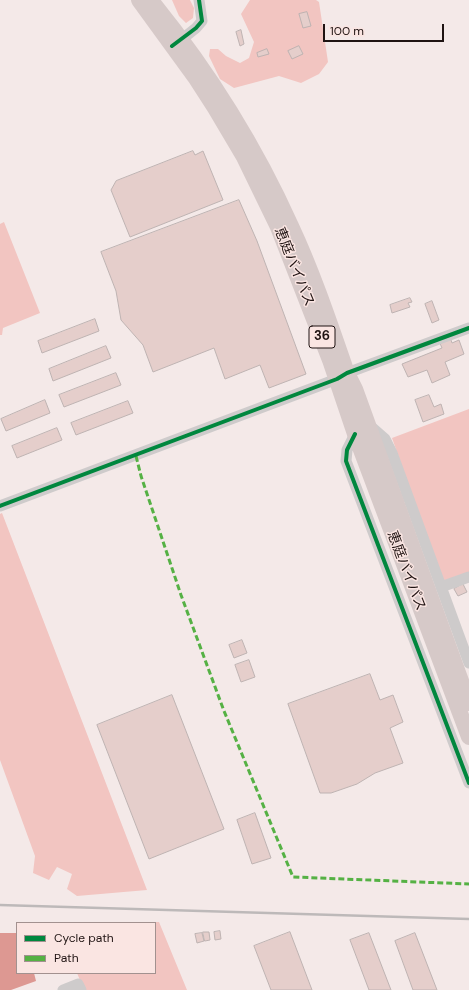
<!DOCTYPE html>
<html>
<head>
<meta charset="utf-8">
<style>
  body { margin:0 }
  #map { position:relative; width:469px; height:990px; overflow:hidden; background:#f4e9e8; font-family:"DM Sans",sans-serif }
  canvas { display:block }
  .legend { position:absolute; left:16px; top:922px; width:140px; height:52px; box-sizing:border-box; background:#fae5e2; border:1px solid #a2918f; margin:0; padding:5px 7px; list-style:none; font-size:12px; color:#1f1312 }
  .legend li { display:flex; align-items:center; gap:8px; height:20px }
  .legend b { width:20px; border:1px solid #a2918f }
  .scale { position:absolute; left:323px; top:24px; width:121px; height:18px; box-sizing:border-box; border:2px solid #1f1312; border-top:0; padding-left:5px; font-size:12px; line-height:14px; white-space:nowrap; color:#1f1312; -webkit-text-stroke:3px #fae5e2; paint-order:stroke }
</style>
</head>
<body>
<div id="map">
<canvas width="469" height="990"></canvas>
<ul class="legend">
<li><b style="height:5px;background:#00873e"></b>Cycle path</li>
<li><b style="height:5px;background:#55b144"></b>Path</li>
</ul>
<div class="scale">100 m</div>
</div>
<script>
const c = document.querySelector('canvas').getContext('2d');
c.lineJoin = 'round';
function fillPath(path, color) {
  c.fillStyle = color;
  c.fill(path, 'evenodd');
}
function stroke(path, color, width, dash) {
  c.strokeStyle = color;
  c.lineWidth = width;
  c.lineCap = dash ? 'butt' : 'round';
  c.setLineDash(dash || []);
  c.stroke(path);
}
function drawText(font, color, halo, rows, align = 'center') {
  c.font = font + ' "DM Sans","Noto Sans JP",sans-serif';
  c.lineWidth = 3;
  c.setLineDash([]);
  c.textBaseline = 'middle';
  c.strokeStyle = halo;
  c.fillStyle = color;
  for (const [text, x, y, turn = 0] of rows) {
    c.save();
    c.translate(x, y);
    c.rotate((+turn || 0) * Math.PI / 180);
    c.textAlign = isNaN(turn) ? turn : align;
    if (halo) c.strokeText(text, 0, 0);
    c.fillText(text, 0, 0);
    c.restore();
  }
}
fillPath(new Path2D(`
  M 172,0 L 190,0 L 194,8 L 193,18 L 186,23 L 179,16 Z
  M 250,0 L 316,0 L 319,2 L 328,62 L 319,74 L 301,83 L 279,76 L 234,88 L 220,79 L 209,56 L 210,49 L 218,49 L 226,56 L 240,63 L 249,58 L 254,42 L 241,14 Z
  M 4,222 L 40,313 L 3,328 L 2,335 L 0,335 L 0,224 Z
  M 469,409 L 469,572 L 443,582 L 392,438 Z
  M 2,513 L 147,890 L 77,896 L 67,889 L 72,874 L 57,867 L 49,880 L 33,873 L 35,856 L 0,760 L 0,514 Z
  M 68,922 L 159,922 L 187,990 L 84,990 L 77,973 L 155,973 L 155,923 Z`), '#f2c5c1');
fillPath(new Path2D(`
  M 0,933 L 17,933 L 17,973 L 34,973 L 36,981 L 11,990 L 0,990 Z`), '#dd9892');
const building = new Path2D(`
  M 307,12 L 311,26 L 303,28 L 299,14 Z
  M 241,30 L 244,44 L 240,46 L 236,32 Z
  M 299,46 L 303,54 L 292,59 L 288,51 Z
  M 267,49 L 269,54 L 258,57 L 257,53 Z
  M 193,151 L 195,155 L 203,151 L 223,200 L 130,237 L 111,190 L 116,181 Z
  M 239,200 L 257,241 L 306,374 L 269,388 L 260,365 L 225,379 L 214,348 L 153,372 L 143,345 L 121,320 L 116,291 L 101,252 Z
  M 410,298 L 412,302 L 408,303 L 410,307 L 392,313 L 390,305 Z
  M 432,301 L 439,320 L 432,323 L 425,304 Z
  M 95,319 L 99,331 L 42,353 L 38,341 Z
  M 450,337 L 452,343 L 459,340 L 464,354 L 445,362 L 450,375 L 432,383 L 427,370 L 408,377 L 402,364 L 442,348 L 439,341 Z
  M 106,346 L 111,358 L 53,381 L 49,369 Z
  M 116,373 L 121,385 L 64,407 L 59,395 Z
  M 429,395 L 434,407 L 441,404 L 444,414 L 423,422 L 415,400 Z
  M 45,400 L 50,413 L 6,431 L 1,419 Z
  M 128,401 L 133,413 L 76,435 L 71,423 Z
  M 57,428 L 62,440 L 17,458 L 12,446 Z
  M 463,584 L 467,592 L 458,596 L 454,589 Z
  M 242,640 L 247,653 L 234,658 L 229,645 Z
  M 249,660 L 255,677 L 241,682 L 235,665 Z
  M 370,674 L 380,700 L 393,695 L 403,722 L 390,728 L 403,763 L 375,773 L 357,784 L 331,793 L 320,793 L 288,704 Z
  M 172,695 L 224,829 L 149,859 L 97,725 Z
  M 255,813 L 271,858 L 252,864 L 237,820 Z
  M 220,931 L 221,939 L 215,940 L 214,932 Z
  M 203,932 L 209,932 L 210,940 L 205,941 Z
  M 290,932 L 312,990 L 271,990 L 254,946 Z
  M 202,933 L 204,941 L 197,943 L 195,934 Z
  M 369,933 L 391,990 L 369,990 L 350,940 Z
  M 415,933 L 437,990 L 413,990 L 395,941 Z`);
fillPath(building, '#e5cecb');
stroke(building, '#beb3b2', 1);
stroke(new Path2D(`
  M 176,44 L 196,28 L 202,21 L 199,0
  M 369,425 L 385,439 L 392,453 L 469,663
  M 355,434 L 347,450 L 346,461 L 469,783
  M 0,506 L 337,379 L 347,373 L 469,328
  M 441,587 L 469,577
  M 63,990 L 78,984 L 81,990`), '#cecbcb', 11);
stroke(new Path2D(`
  M 139,0 L 195,77 L 215,108 L 244,157 L 278,227 L 330,360 L 355,434 L 469,737
  M 153,3 C 208,71 255,146 291,226 C 313,273 330,324 347,373 L 355,389 L 469,703`), '#d6c9c8', 16);
stroke(new Path2D(`
  M 0,905 L 469,919`), '#bdb9b9', 2.5);
stroke(new Path2D(`
  M 136,456 L 141,476 L 181,595 L 224,711 L 293,877 L 469,884`), '#55b144', 3, [6, 3]);
stroke(new Path2D(`
  M 172,46 L 196,28 L 202,21 L 199,0
  M 355,434 L 347,450 L 346,461 L 469,783
  M 0,506 L 337,379 L 347,373 L 469,328`), '#00873e', 4);
for (const [x, y, w] of [
  [322,337,26]
]) {
  const box = new Path2D();
  box.roundRect(x - w / 2, y - 11, w, 22, 3);
  c.fillStyle = '#fae5e2';
  c.fill(box);
  stroke(box, '#1f1312', 1);
}
drawText('bold 13px', '#1f1312', null, [
  ["36",322,337]
]);
drawText('14px', '#1f1312', '#fae5e2', [
  ["恵庭バイパス",294,267,68],
  ["恵庭バイパス",406,571,69]
]);
</script>
</body>
</html>
